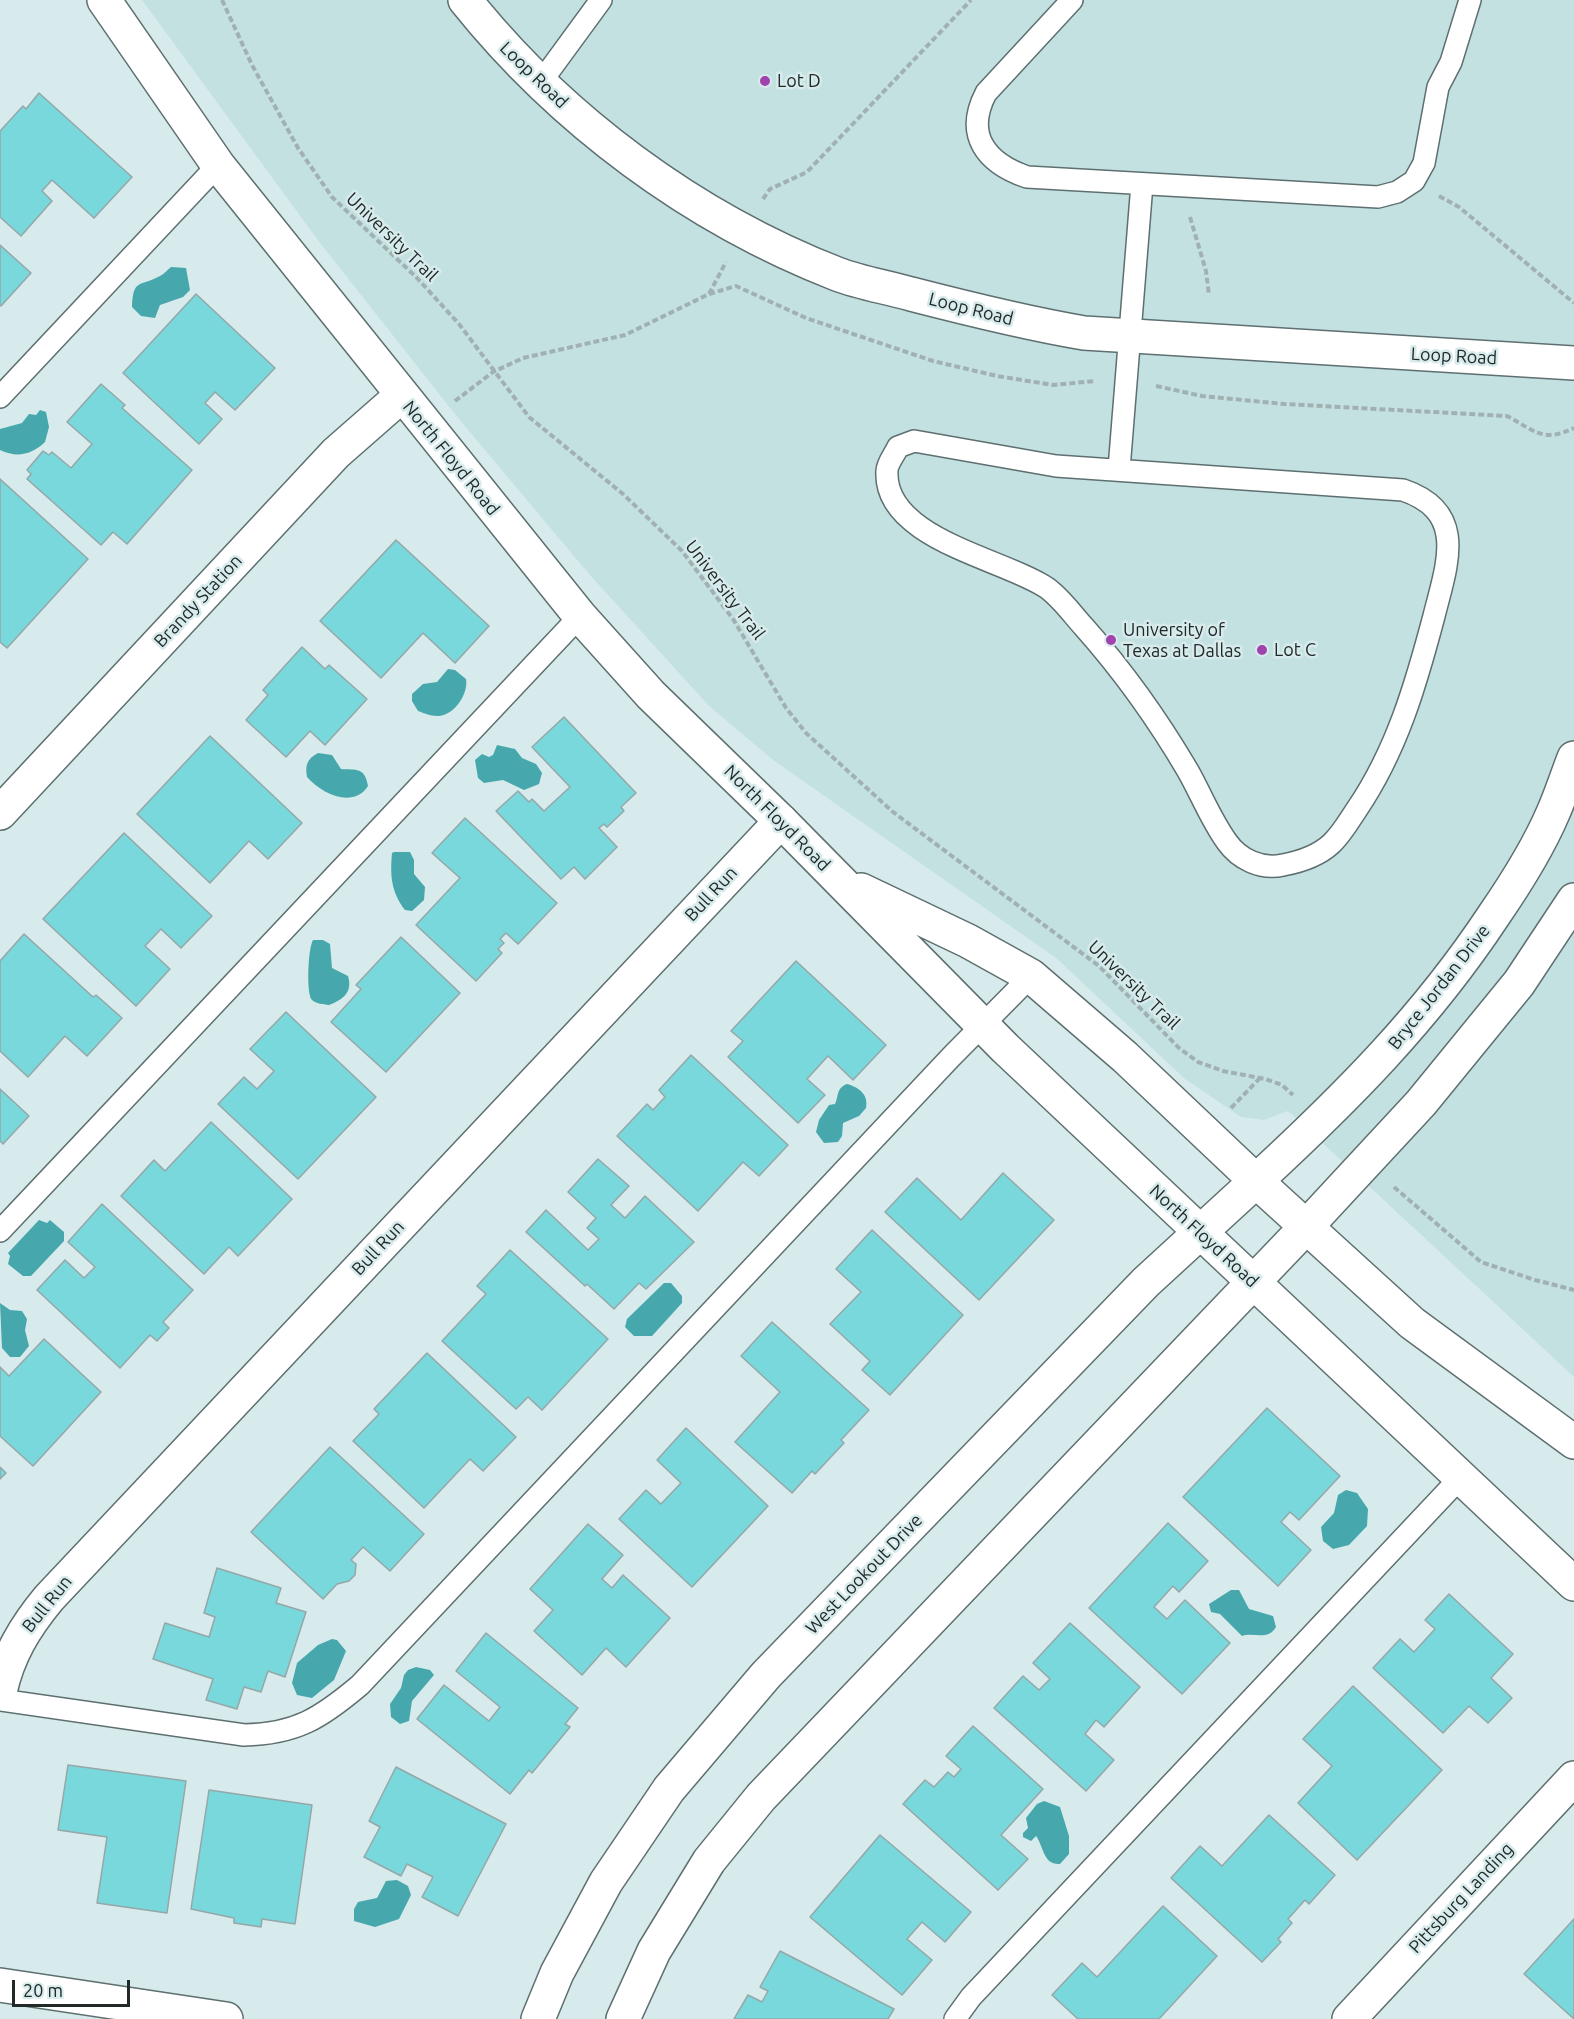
<!DOCTYPE html>
<html>
<head>
<meta charset="utf-8">
<style>
  body { margin:0 }
  #map { position:relative; width:1574px; height:2019px; overflow:hidden; background:#d8ebec; font-family:Ubuntu,sans-serif }
  canvas { display:block }
  .scale { position:absolute; left:12px; top:1980px; width:118px; height:27px; box-sizing:border-box; border:3px solid #212929; border-top:0; padding-left:8px; font-size:18px; line-height:21px; white-space:nowrap; color:#212929; -webkit-text-stroke:4px #d8ebec; paint-order:stroke }
</style>
</head>
<body>
<div id="map">
<canvas width="1574" height="2019"></canvas>
<div class="scale">20 m</div>
</div>
<script>
const c = document.querySelector('canvas').getContext('2d');
c.lineJoin = 'round';
function fillPath(path, color) {
  c.fillStyle = color;
  c.fill(path, 'evenodd');
}
function stroke(path, color, width, dash) {
  c.strokeStyle = color;
  c.lineWidth = width;
  c.lineCap = dash ? 'butt' : 'round';
  c.setLineDash(dash || []);
  c.stroke(path);
}
function drawText(font, color, halo, rows, align = 'center') {
  c.font = font + ' Ubuntu,sans-serif';
  c.lineWidth = 5;
  c.setLineDash([]);
  c.textBaseline = 'middle';
  c.strokeStyle = halo;
  c.fillStyle = color;
  for (const [text, x, y, turn = 0] of rows) {
    c.save();
    c.translate(x, y);
    c.rotate((+turn || 0) * Math.PI / 180);
    c.textAlign = isNaN(turn) ? turn : align;
    if (halo) c.strokeText(text, 0, 0);
    c.fillText(text, 0, 0);
    c.restore();
  }
}
fillPath(new Path2D(`
  M 142,0 L 1574,0 L 1574,1377 L 1288,1111 L 1264,1120 L 1241,1117 L 1185,1079 L 1056,958 L 773,760 L 709,706 L 589,574 L 458,418 L 320,243 Z`), '#c4e1e2');
fillPath(new Path2D(`
  M 171,267 L 186,268 L 190,290 L 183,297 L 160,305 L 155,318 L 141,316 L 132,307 C 133,278 140,287 160,276 C 164,274 167,270 171,267 Z
  M 40,410 L 46,412 L 49,427 L 45,442 C 31,455 17,458 0,450 L 0,429 L 22,423 L 29,414 L 36,415 Z
  M 448,669 L 455,670 L 466,679 C 469,694 453,717 437,716 C 430,716 424,713 418,711 L 412,701 L 412,694 L 423,684 L 437,682 Z
  M 497,745 L 515,749 L 522,758 L 536,764 L 542,773 L 539,784 L 524,790 L 503,780 L 484,783 L 478,778 L 475,760 L 482,754 L 489,757 L 493,755 Z
  M 318,753 L 332,755 L 341,769 C 356,770 365,767 368,786 C 353,809 322,794 307,777 C 305,765 307,759 318,753 Z
  M 394,852 L 410,852 L 414,860 L 414,874 L 425,887 L 424,900 L 412,911 L 405,910 C 391,892 390,875 392,853 Z
  M 313,940 L 323,940 L 330,944 L 332,968 L 348,976 C 353,992 343,1000 329,1005 C 323,1004 316,1004 312,1000 C 306,994 308,948 313,940 Z
  M 847,1084 C 858,1087 869,1094 866,1108 L 859,1116 L 843,1123 L 842,1136 L 838,1142 L 824,1143 L 816,1132 L 819,1120 L 829,1105 L 835,1104 C 839,1096 836,1088 847,1084 Z
  M 39,1220 L 47,1223 L 50,1220 L 64,1232 L 64,1241 L 31,1276 L 23,1276 L 8,1264 L 10,1256 L 8,1253 Z
  M 664,1283 L 671,1283 L 682,1296 L 682,1303 L 652,1336 L 634,1336 L 625,1327 L 627,1319 Z
  M 0,1303 L 10,1310 L 22,1311 L 27,1319 L 25,1330 L 29,1346 L 20,1357 L 10,1357 L 2,1348 Z
  M 1346,1490 L 1357,1493 L 1368,1509 L 1367,1526 L 1349,1545 L 1333,1549 L 1323,1541 L 1321,1527 L 1334,1513 L 1338,1495 Z
  M 1231,1590 L 1239,1590 L 1249,1609 L 1273,1616 L 1276,1627 C 1268,1641 1254,1632 1242,1636 L 1220,1614 L 1211,1612 L 1209,1604 Z
  M 332,1639 L 337,1640 L 346,1651 L 334,1680 L 312,1698 L 297,1695 L 292,1683 L 297,1663 L 318,1645 Z
  M 416,1667 L 430,1670 L 434,1675 L 412,1701 L 409,1721 L 400,1724 L 391,1717 L 390,1704 L 401,1688 L 404,1675 L 408,1670 Z
  M 1044,1801 L 1060,1807 L 1069,1836 L 1069,1854 L 1060,1864 C 1043,1865 1044,1847 1036,1836 L 1031,1841 L 1023,1837 L 1023,1833 L 1028,1828 L 1026,1818 L 1037,1804 Z
  M 397,1880 L 408,1886 L 411,1895 L 399,1919 L 375,1927 L 354,1921 L 354,1909 L 358,1902 L 377,1898 L 386,1881 Z`), '#46a7ac');
const building = new Path2D(`
  M 39,93 L 132,177 L 94,218 L 52,180 L 42,191 L 52,201 L 21,236 L 0,217 L 0,131 L 23,106 L 26,109 Z
  M 0,245 L 31,273 L 1,306 L 0,305 Z
  M 196,294 L 275,368 L 235,410 L 215,392 L 205,403 L 222,419 L 199,444 L 123,373 Z
  M 101,384 L 125,405 L 122,408 L 192,470 L 127,544 L 113,532 L 101,545 L 27,479 L 31,474 L 27,470 L 43,451 L 49,455 L 52,452 L 71,468 L 92,444 L 67,422 Z
  M 0,479 L 88,559 L 7,648 L 0,642 Z
  M 396,540 L 489,626 L 455,663 L 423,633 L 381,678 L 320,621 Z
  M 302,647 L 325,669 L 329,665 L 367,699 L 325,745 L 310,731 L 286,757 L 246,720 L 268,695 L 263,690 Z
  M 564,717 L 636,793 L 621,807 L 624,811 L 607,827 L 604,824 L 599,828 L 617,847 L 585,879 L 574,867 L 561,879 L 496,811 L 518,791 L 529,802 L 532,799 L 544,811 L 570,787 L 532,747 Z
  M 210,736 L 302,823 L 268,859 L 249,841 L 210,883 L 137,814 Z
  M 465,818 L 557,903 L 518,944 L 506,933 L 500,939 L 504,943 L 498,949 L 502,953 L 476,981 L 416,925 L 460,878 L 432,853 Z
  M 124,833 L 212,916 L 181,948 L 161,929 L 145,946 L 170,969 L 136,1006 L 43,919 Z
  M 24,934 L 93,997 L 96,995 L 122,1018 L 87,1056 L 65,1036 L 28,1077 L 0,1051 L 0,961 Z
  M 401,937 L 460,993 L 386,1072 L 331,1022 L 361,989 L 356,985 Z
  M 796,961 L 886,1045 L 853,1080 L 828,1056 L 807,1079 L 825,1095 L 798,1123 L 728,1057 L 743,1041 L 731,1031 Z
  M 286,1012 L 376,1097 L 298,1179 L 218,1104 L 244,1077 L 257,1089 L 274,1071 L 250,1049 Z
  M 691,1055 L 788,1145 L 759,1176 L 743,1162 L 698,1211 L 617,1136 L 647,1104 L 653,1110 L 665,1097 L 659,1090 Z
  M 0,1089 L 29,1116 L 3,1144 L 0,1141 Z
  M 211,1122 L 292,1199 L 238,1256 L 229,1247 L 204,1274 L 121,1196 L 154,1160 L 165,1171 Z
  M 598,1159 L 629,1186 L 611,1205 L 625,1218 L 645,1196 L 694,1242 L 646,1289 L 639,1283 L 614,1309 L 587,1284 L 585,1286 L 526,1232 L 546,1210 L 588,1250 L 599,1239 L 587,1228 L 596,1218 L 568,1192 Z
  M 1003,1173 L 1054,1220 L 979,1300 L 885,1212 L 917,1178 L 961,1220 Z
  M 102,1204 L 193,1290 L 163,1322 L 169,1328 L 157,1341 L 150,1335 L 120,1368 L 37,1290 L 65,1260 L 84,1278 L 95,1267 L 68,1242 Z
  M 872,1230 L 963,1315 L 890,1395 L 862,1370 L 870,1361 L 830,1324 L 861,1292 L 836,1269 Z
  M 510,1250 L 608,1339 L 542,1410 L 528,1397 L 516,1409 L 442,1341 L 486,1294 L 477,1286 Z
  M 772,1322 L 869,1410 L 841,1440 L 844,1443 L 815,1474 L 812,1471 L 792,1493 L 735,1442 L 780,1392 L 741,1356 Z
  M 44,1339 L 101,1392 L 33,1466 L 0,1436 L 0,1367 L 9,1376 Z
  M 427,1353 L 516,1437 L 483,1471 L 470,1459 L 424,1508 L 353,1441 L 379,1414 L 374,1409 Z
  M 1267,1408 L 1340,1476 L 1299,1520 L 1290,1512 L 1281,1522 L 1311,1550 L 1278,1586 L 1183,1497 Z
  M 686,1428 L 768,1506 L 692,1587 L 619,1519 L 646,1490 L 661,1504 L 681,1483 L 657,1460 Z
  M 330,1447 L 424,1534 L 390,1571 L 363,1547 L 351,1560 L 356,1564 L 355,1575 L 349,1581 L 337,1584 L 323,1599 L 251,1532 Z
  M 0,1467 L 6,1473 L 0,1479 Z
  M 1168,1523 L 1208,1561 L 1179,1592 L 1173,1586 L 1154,1607 L 1167,1619 L 1185,1600 L 1230,1643 L 1182,1694 L 1089,1608 Z
  M 588,1524 L 623,1555 L 602,1579 L 612,1588 L 623,1575 L 670,1618 L 626,1667 L 606,1648 L 582,1675 L 534,1631 L 553,1610 L 530,1589 Z
  M 217,1568 L 281,1588 L 276,1603 L 306,1612 L 285,1677 L 268,1671 L 261,1692 L 244,1687 L 237,1709 L 206,1700 L 213,1679 L 153,1659 L 165,1623 L 209,1637 L 215,1617 L 204,1613 Z
  M 1449,1594 L 1513,1654 L 1491,1678 L 1512,1698 L 1488,1723 L 1469,1706 L 1443,1733 L 1373,1668 L 1400,1639 L 1414,1652 L 1435,1629 L 1425,1620 Z
  M 1070,1623 L 1140,1687 L 1104,1727 L 1096,1720 L 1085,1734 L 1114,1760 L 1086,1791 L 994,1708 L 1023,1676 L 1039,1690 L 1050,1679 L 1033,1663 Z
  M 486,1633 L 578,1708 L 565,1724 L 570,1727 L 532,1773 L 529,1770 L 510,1794 L 417,1719 L 444,1685 L 489,1721 L 500,1707 L 456,1671 Z
  M 1353,1686 L 1442,1770 L 1357,1860 L 1298,1803 L 1332,1766 L 1303,1739 Z
  M 973,1726 L 1043,1789 L 1001,1835 L 1028,1859 L 998,1890 L 903,1804 L 925,1780 L 934,1787 L 948,1772 L 954,1777 L 961,1769 L 946,1756 Z
  M 68,1765 L 186,1781 L 167,1913 L 97,1903 L 107,1837 L 58,1830 Z
  M 396,1767 L 506,1824 L 458,1916 L 422,1897 L 433,1877 L 407,1864 L 401,1876 L 364,1857 L 380,1827 L 369,1821 Z
  M 209,1790 L 312,1805 L 295,1924 L 262,1919 L 261,1927 L 234,1923 L 234,1918 L 191,1909 Z
  M 1269,1815 L 1335,1875 L 1309,1904 L 1305,1900 L 1288,1919 L 1292,1923 L 1278,1939 L 1281,1942 L 1262,1962 L 1171,1878 L 1200,1846 L 1222,1866 Z
  M 880,1835 L 971,1912 L 945,1942 L 922,1922 L 907,1939 L 932,1960 L 902,1995 L 810,1917 Z
  M 1163,1906 L 1217,1956 L 1159,2019 L 1078,2019 L 1052,1995 L 1082,1963 L 1097,1977 Z
  M 1574,1919 L 1574,2019 L 1524,1974 Z
  M 780,1951 L 894,2009 L 888,2019 L 734,2019 L 748,1995 L 762,2002 L 768,1991 L 760,1987 Z`);
fillPath(building, '#78d8dc');
stroke(building, '#95a7a8', 1.5);
const lane = new Path2D(`
  M 1072,0 L 986,93 C 964,135 986,163 1027,177 L 1378,197 L 1397,192 L 1414,181 L 1424,163 L 1438,87 L 1451,62 L 1470,0
  M 541,82 L 601,0
  M 0,397 L 218,165
  M 914,441 L 1056,466 L 1403,490 C 1468,512 1447,564 1434,616 C 1416,684 1397,750 1357,809 C 1349,821 1341,835 1331,844 C 1318,856 1299,862 1283,865 C 1261,870 1239,859 1227,842 C 1211,820 1201,794 1188,771 C 1158,720 1124,672 1084,627 C 1073,615 1061,598 1047,588 C 1005,559 883,539 887,471 C 887,463 895,454 898,447 Z
  M 1119,469 L 1142,184
  M 0,1231 L 580,616
  M 0,1700 L 244,1735 C 296,1734 321,1718 360,1685 L 951,1057 L 1031,976
  M 955,2019 L 971,1997 L 1460,1478`);
const street = new Path2D(`
  M 465,0 C 561,120 693,218 837,274 C 860,283 887,287 911,294 C 969,309 1025,323 1084,333 L 1574,363
  M 0,813 L 336,453 L 401,396
  M 1256,1181 C 1346,1098 1426,1018 1494,915 C 1516,883 1538,848 1553,813 C 1561,795 1567,776 1574,758
  M 1306,1227 L 1421,1103 L 1519,983 L 1574,900
  M 0,1692 C 8,1655 25,1627 49,1598 L 781,821
  M 0,1985 L 226,2019
  M 1349,2019 L 1574,1778`);
const secondary = new Path2D(`
  M 104,0 L 218,165 L 580,616 L 651,695 L 781,821 L 1005,1048 L 1574,1584
  M 861,890 L 968,941 L 1031,976 L 1125,1057 L 1256,1181 L 1412,1323 L 1574,1442
  M 538,2019 L 557,1973 L 606,1882 L 669,1789 L 766,1675 L 1146,1282 L 1256,1181
  M 623,2019 L 654,1951 L 709,1861 L 761,1797 L 1306,1227`);
stroke(lane, '#5e6f70', 24);
stroke(street, '#5e6f70', 36);
stroke(secondary, '#5e6f70', 36);
stroke(new Path2D(`
  M 222,0 L 252,65 L 298,148 L 332,197 L 417,278 L 459,324 L 529,417 L 623,494 L 682,551 L 733,619 L 786,708 L 806,733 L 893,812 L 1099,966 L 1179,1048 L 1198,1062 L 1223,1071 L 1265,1079 L 1282,1085 L 1293,1095
  M 1439,196 L 1459,207 L 1574,303
  M 763,199 L 770,189 L 807,172 L 971,0
  M 1190,217 L 1206,271 L 1209,295
  M 709,294 L 726,262
  M 1156,386 L 1202,396 L 1284,404 L 1507,416 C 1535,431 1543,443 1574,428
  M 455,401 L 493,372 L 523,358 L 625,335 L 709,294 L 736,286 L 806,318 L 933,361 L 997,376 L 1053,385 L 1095,381
  M 1231,1108 L 1259,1079
  M 1394,1187 L 1481,1262 L 1535,1280 L 1574,1290`), '#a1b1b1', 4, [6, 3]);
stroke(lane, '#fff', 21);
stroke(street, '#fff', 33);
stroke(secondary, '#fff', 33);
for (const [x, y, r, color] of [
  [765,81,6,"#a043ad"],
  [1111,640,6,"#a043ad"],
  [1262,650,6,"#a043ad"]
]) {
  const dot = new Path2D();
  dot.arc(x, y, r, 0, 2 * Math.PI);
  c.fillStyle = color;
  c.fill(dot);
  stroke(dot, '#d8ebec', 2);
}
drawText('18px', '#212929', '#d8ebec', [
  ["Loop Road",534,75,44],
  ["University Trail",392,237,44],
  ["Loop Road",971,309,14],
  ["Loop Road",1454,356,3],
  ["North Floyd Road",451,458,51],
  ["University Trail",725,590,53],
  ["Brandy Station",198,601,-47],
  ["North Floyd Road",777,818,45],
  ["Bull Run",711,894,-47],
  ["University Trail",1134,985,44],
  ["Bryce Jordan Drive",1439,987,-52],
  ["North Floyd Road",1204,1236,43],
  ["Bull Run",378,1248,-47],
  ["West Lookout Drive",864,1574,-46],
  ["Bull Run",47,1604,-51],
  ["Pittsburg Landing",1461,1898,-47]
]);
drawText('18px', '#212929', '#d8ebec', [
  ["Lot D",777,81],
  ["University of",1123,630],
  ["Texas at Dallas",1123,651],
  ["Lot C",1274,650]
], 'left');
</script>
</body>
</html>
